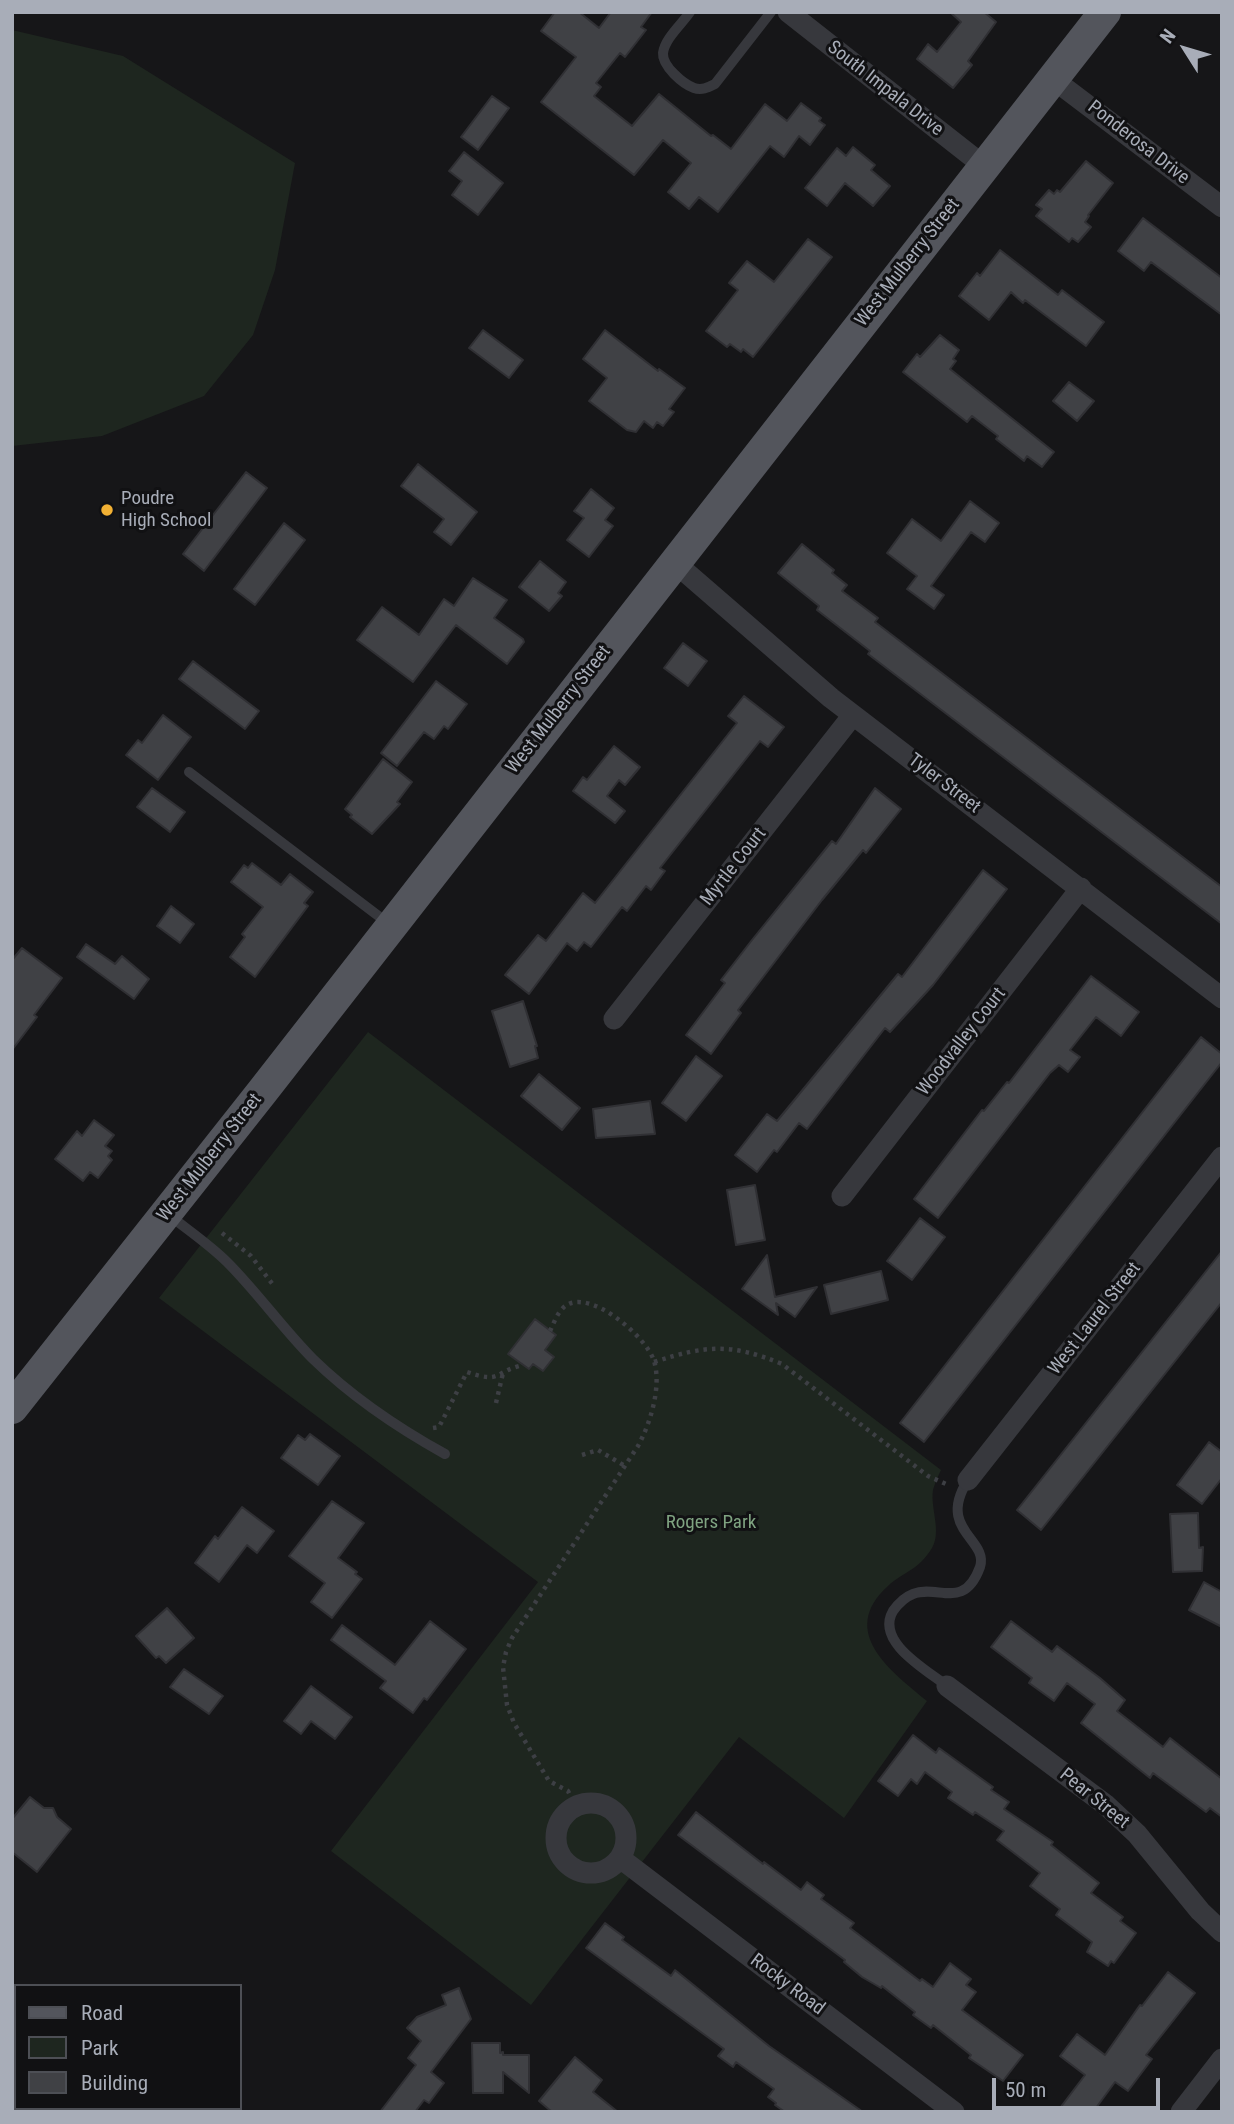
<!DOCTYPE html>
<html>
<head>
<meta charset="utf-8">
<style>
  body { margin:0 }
  #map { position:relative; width:1234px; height:2124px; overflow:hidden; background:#161618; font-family:"Roboto Condensed",sans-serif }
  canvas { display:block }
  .frame { position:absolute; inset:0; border:14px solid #a8adb8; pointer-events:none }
  .legend { position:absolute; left:14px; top:1984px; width:228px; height:126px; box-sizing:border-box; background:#111113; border:2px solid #4d4f55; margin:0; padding:9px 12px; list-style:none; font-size:21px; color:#a8adb8 }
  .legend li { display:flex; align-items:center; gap:14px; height:35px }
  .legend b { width:35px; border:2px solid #4d4f55 }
  .north { position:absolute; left:1150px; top:14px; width:70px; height:70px; -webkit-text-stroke:5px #111113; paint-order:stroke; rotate:307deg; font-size:19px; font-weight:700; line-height:28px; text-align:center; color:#a8adb8 }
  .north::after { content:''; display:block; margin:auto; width:24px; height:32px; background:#a8adb8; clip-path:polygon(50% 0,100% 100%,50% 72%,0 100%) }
  .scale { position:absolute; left:992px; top:2078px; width:168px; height:32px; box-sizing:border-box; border:4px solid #a8adb8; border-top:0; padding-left:9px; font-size:21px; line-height:24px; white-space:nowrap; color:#a8adb8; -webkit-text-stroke:5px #111113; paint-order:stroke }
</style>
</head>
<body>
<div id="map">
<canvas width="1234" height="2124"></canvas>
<div class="frame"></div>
<ul class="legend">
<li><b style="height:9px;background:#53555c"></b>Road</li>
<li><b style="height:19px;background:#1e261f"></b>Park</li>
<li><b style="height:19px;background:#404145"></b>Building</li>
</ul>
<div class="north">N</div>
<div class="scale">50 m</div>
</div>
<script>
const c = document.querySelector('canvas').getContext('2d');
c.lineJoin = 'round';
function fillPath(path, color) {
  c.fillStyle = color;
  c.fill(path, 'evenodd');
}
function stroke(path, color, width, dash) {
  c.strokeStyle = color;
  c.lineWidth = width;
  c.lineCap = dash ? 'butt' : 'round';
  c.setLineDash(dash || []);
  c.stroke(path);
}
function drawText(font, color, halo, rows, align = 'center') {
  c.font = font + ' "Roboto Condensed",sans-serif';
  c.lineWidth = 6;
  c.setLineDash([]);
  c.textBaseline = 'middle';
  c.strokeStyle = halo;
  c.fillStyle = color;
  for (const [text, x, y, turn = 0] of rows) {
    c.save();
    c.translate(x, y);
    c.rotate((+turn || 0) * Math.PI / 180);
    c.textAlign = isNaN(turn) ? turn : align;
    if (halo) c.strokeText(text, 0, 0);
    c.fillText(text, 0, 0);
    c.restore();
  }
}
fillPath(new Path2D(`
  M 12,30 L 123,56 L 295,163 L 275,270 L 253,335 L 204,396 L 102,436 L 12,446 Z
  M 368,1032 L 941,1470 C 938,1476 935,1483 933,1490 C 930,1508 942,1531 932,1548 C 918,1571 904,1571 888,1586 C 837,1632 892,1672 927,1701 L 844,1818 L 739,1737 L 531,2005 L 331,1851 L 538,1582 L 159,1298 Z`), '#1e261f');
const building = new Path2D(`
  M 555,12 L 579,12 L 599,28 L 611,12 L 652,12 L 641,27 L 646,30 L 625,57 L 620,53 L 596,83 L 601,87 L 594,96 L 632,126 L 659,94 L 711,136 L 713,135 L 731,149 L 765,104 L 787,121 L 801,103 L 821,118 L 819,121 L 825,125 L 810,145 L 799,136 L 784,157 L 770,146 L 718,212 L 699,197 L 689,209 L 668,192 L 691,163 L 663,140 L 634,175 L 541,102 L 576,57 L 541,31 Z
  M 950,12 L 984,12 L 996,22 L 968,61 L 972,65 L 953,88 L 917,59 L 928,44 L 937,52 L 961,22 Z
  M 492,96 L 509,108 L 478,150 L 461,137 Z
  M 853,147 L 875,165 L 871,170 L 890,186 L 873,206 L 845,183 L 827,206 L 805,188 L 837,148 L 846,156 Z
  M 464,152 L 503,183 L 478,215 L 452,195 L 462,181 L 449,171 Z
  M 1086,161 L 1113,183 L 1088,215 L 1089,216 L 1085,222 L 1091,227 L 1078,242 L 1072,238 L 1069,242 L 1036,216 L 1042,209 L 1036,205 L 1049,190 L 1054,194 L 1057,190 L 1060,192 Z
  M 1143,218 L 1222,278 L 1222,315 L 1151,262 L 1144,271 L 1118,251 Z
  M 808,239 L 832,257 L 753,357 L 743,349 L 741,352 L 730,344 L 727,347 L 706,331 L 738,290 L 729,283 L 747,261 L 774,282 Z
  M 1000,250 L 1058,295 L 1062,290 L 1104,322 L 1086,346 L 1025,300 L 1023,303 L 1011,292 L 989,320 L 959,296 L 977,273 L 980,276 Z
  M 483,330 L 523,360 L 509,378 L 469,348 Z
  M 605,330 L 658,371 L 659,369 L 685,388 L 669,409 L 674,412 L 663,426 L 657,422 L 653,428 L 644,421 L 636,432 L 627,430 L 589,401 L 607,378 L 583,359 Z
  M 940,335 L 959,350 L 953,359 L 956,361 L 950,369 L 1054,452 L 1042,467 L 1027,456 L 1024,461 L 996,439 L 998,436 L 972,416 L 967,422 L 903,372 L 917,354 L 920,357 Z
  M 1069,382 L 1094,401 L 1077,421 L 1053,401 Z
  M 418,464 L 477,512 L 451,545 L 434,532 L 444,519 L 401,486 Z
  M 246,472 L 267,488 L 204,571 L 183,554 Z
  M 591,489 L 614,508 L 605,520 L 613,526 L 589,557 L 567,540 L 584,518 L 574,511 Z
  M 970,501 L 999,523 L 985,542 L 971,532 L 931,586 L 944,595 L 934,609 L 907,589 L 917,576 L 887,553 L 912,519 L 941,541 Z
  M 284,523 L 305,540 L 255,605 L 234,589 Z
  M 802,544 L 834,570 L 832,573 L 847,585 L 842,591 L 878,618 L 875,622 L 1222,887 L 1222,924 L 868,654 L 870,651 L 817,610 L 819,606 L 778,573 Z
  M 540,561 L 566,582 L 558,593 L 562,596 L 549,611 L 519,587 Z
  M 473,578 L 507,600 L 494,618 L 523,639 L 524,642 L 507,664 L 456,625 L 413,682 L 357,640 L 382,607 L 419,635 L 444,599 L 454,606 Z
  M 683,643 L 707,661 L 688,686 L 664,668 Z
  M 193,661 L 259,711 L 245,729 L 179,679 Z
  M 436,681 L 467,704 L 448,729 L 444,726 L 434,739 L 424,732 L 397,766 L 381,753 Z
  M 744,696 L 784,727 L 768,747 L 760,741 L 660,868 L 665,871 L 651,890 L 646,886 L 627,911 L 622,907 L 591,947 L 584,942 L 577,951 L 567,943 L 529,994 L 505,975 L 538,935 L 546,941 L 583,893 L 595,903 L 737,723 L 728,716 Z
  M 163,715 L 191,737 L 158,780 L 126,755 L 138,740 L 142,743 Z
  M 614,746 L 640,767 L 625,785 L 619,780 L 607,796 L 625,811 L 615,823 L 573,791 L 583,777 L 587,780 Z
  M 383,759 L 412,782 L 397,802 L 400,804 L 372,834 L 350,817 L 352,815 L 345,809 Z
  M 152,788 L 185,812 L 170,832 L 137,807 Z
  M 875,788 L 901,809 L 866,853 L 863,850 L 822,900 L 738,1010 L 741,1013 L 711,1054 L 686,1035 L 725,983 L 721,980 L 752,940 L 832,841 L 836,844 Z
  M 252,863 L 281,885 L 290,874 L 313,892 L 304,903 L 308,906 L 255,977 L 230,957 L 245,937 L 242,934 L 263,907 L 231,882 L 244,865 L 248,868 Z
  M 983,870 L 1007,889 L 933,985 L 890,1032 L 885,1028 L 807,1129 L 799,1123 L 777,1152 L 774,1150 L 757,1172 L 735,1155 L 767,1114 L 777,1121 L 898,974 L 902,977 Z
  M 171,906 L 194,924 L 180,943 L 157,926 Z
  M 86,944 L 115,964 L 122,956 L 149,979 L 134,999 L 77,957 Z
  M 22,948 L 62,978 L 34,1015 L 37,1017 L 12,1050 L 12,960 Z
  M 1091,976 L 1139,1012 L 1121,1036 L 1096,1017 L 1070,1050 L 1080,1057 L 1068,1072 L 1059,1065 L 1050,1073 L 938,1218 L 914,1199 L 982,1110 L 984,1111 L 1007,1082 L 1009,1083 Z
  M 523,1001 L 537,1046 L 535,1046 L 538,1058 L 510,1067 L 492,1011 Z
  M 1201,1037 L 1222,1054 L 1222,1062 L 924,1442 L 900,1423 Z
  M 696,1056 L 722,1076 L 686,1121 L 662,1103 Z
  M 539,1074 L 580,1108 L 562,1130 L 521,1096 Z
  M 650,1101 L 655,1134 L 596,1138 L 593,1109 Z
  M 94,1120 L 114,1135 L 105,1146 L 112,1151 L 108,1156 L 112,1160 L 98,1178 L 90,1172 L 83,1181 L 55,1159 L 77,1131 L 82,1136 Z
  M 755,1185 L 765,1240 L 736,1245 L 727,1190 Z
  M 920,1218 L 945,1237 L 912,1280 L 887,1261 Z
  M 1222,1251 L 1222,1302 L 1041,1530 L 1017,1510 Z
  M 767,1255 L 775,1297 L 817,1287 L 795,1317 L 776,1303 L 778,1315 L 742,1289 Z
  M 881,1271 L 888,1300 L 831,1314 L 824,1285 Z
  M 535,1319 L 556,1335 L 545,1350 L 554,1357 L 543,1371 L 533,1364 L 529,1369 L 508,1354 Z
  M 310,1434 L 340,1456 L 318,1485 L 281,1458 L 298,1435 L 305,1440 Z
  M 1209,1442 L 1222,1452 L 1222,1478 L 1202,1504 L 1177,1485 Z
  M 332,1501 L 364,1523 L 338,1558 L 357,1572 L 355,1574 L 362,1579 L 332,1618 L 311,1602 L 325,1583 L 289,1556 Z
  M 242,1507 L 274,1531 L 257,1553 L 247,1545 L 219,1582 L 195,1563 L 215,1536 L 218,1539 Z
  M 1198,1513 L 1199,1548 L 1203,1547 L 1202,1571 L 1173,1572 L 1170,1514 Z
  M 1204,1582 L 1222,1592 L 1222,1627 L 1189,1610 Z
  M 167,1608 L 194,1638 L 166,1663 L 159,1656 L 156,1658 L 136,1636 Z
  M 430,1621 L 466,1649 L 427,1700 L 424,1698 L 413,1713 L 380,1688 L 386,1681 L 331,1640 L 342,1625 L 395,1665 Z
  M 1011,1621 L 1052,1652 L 1057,1646 L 1100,1678 L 1125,1700 L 1117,1711 L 1163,1747 L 1170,1738 L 1222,1779 L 1222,1817 L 1210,1808 L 1206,1812 L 1153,1773 L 1150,1778 L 1081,1723 L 1095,1704 L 1067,1683 L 1054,1701 L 1029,1683 L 1032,1678 L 991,1647 Z
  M 184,1669 L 223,1696 L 209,1714 L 170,1687 Z
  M 311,1686 L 352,1717 L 335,1739 L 311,1721 L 301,1734 L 284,1721 Z
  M 913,1735 L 936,1753 L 939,1748 L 993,1787 L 991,1790 L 1009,1802 L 1004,1809 L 1053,1842 L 1051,1845 L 1099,1883 L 1091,1893 L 1123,1917 L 1120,1921 L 1136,1933 L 1114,1963 L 1111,1961 L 1108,1966 L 1087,1952 L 1092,1942 L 1056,1915 L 1060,1909 L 1030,1886 L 1040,1873 L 997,1840 L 1004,1831 L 975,1812 L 973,1815 L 948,1798 L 952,1792 L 925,1772 L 917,1784 L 911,1779 L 898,1796 L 878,1781 Z
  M 30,1797 L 44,1808 L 53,1808 L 57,1817 L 71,1829 L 37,1872 L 12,1852 L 12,1819 Z
  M 696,1812 L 763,1864 L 764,1862 L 801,1890 L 807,1882 L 824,1895 L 821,1899 L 854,1923 L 850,1928 L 920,1981 L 922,1979 L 933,1987 L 950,1963 L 971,1979 L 966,1985 L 976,1992 L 962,2010 L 1023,2055 L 1003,2081 L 969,2058 L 971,2055 L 933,2025 L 931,2028 L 913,2015 L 915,2012 L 882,1986 L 881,1988 L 862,1977 L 844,1962 L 845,1960 L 678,1835 Z
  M 605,1923 L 624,1937 L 622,1940 L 656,1965 L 671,1976 L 675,1970 L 769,2046 L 863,2112 L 785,2112 L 775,2105 L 776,2103 L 768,2097 L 774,2089 L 736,2062 L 733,2067 L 718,2056 L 724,2049 L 586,1948 Z
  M 1168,1972 L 1195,1993 L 1146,2055 L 1152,2059 L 1128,2091 L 1115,2082 L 1093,2112 L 1057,2112 L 1085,2075 L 1060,2056 L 1077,2034 L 1105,2055 L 1140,2005 L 1142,2006 Z
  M 459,1988 L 471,2019 L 431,2072 L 444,2083 L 429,2103 L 424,2100 L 415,2112 L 380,2112 L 416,2065 L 408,2058 L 421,2041 L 407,2028 L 417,2017 L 446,2005 L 442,1995 Z
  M 472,2043 L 500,2043 L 500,2053 L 503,2052 L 503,2055 L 529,2055 L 529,2093 L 503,2072 L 503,2093 L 473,2093 Z
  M 575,2057 L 602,2080 L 593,2092 L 618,2112 L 552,2112 L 539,2101 Z`);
fillPath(building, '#404145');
stroke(building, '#303034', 2);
stroke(new Path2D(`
  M 222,1233 L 251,1256 L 274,1286
  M 550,1331 C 554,1323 557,1313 564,1307 C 588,1286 647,1337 654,1361 C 662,1387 650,1424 638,1446 L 512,1638 L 506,1652 L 503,1667 L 507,1705 L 514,1723 L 549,1781 L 568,1791 L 576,1807
  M 654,1362 C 706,1345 731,1343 782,1364 L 928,1476 L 946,1484
  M 496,1403 L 503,1373
  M 433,1428 L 439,1427 L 467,1372 C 502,1384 493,1372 523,1365
  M 582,1455 L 598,1450 L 625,1466`), '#3d3f44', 4.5, [3.5, 5]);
stroke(new Path2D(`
  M 690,12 C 682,24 665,38 663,53 C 662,66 683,84 694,88 C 702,91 709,87 715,84 L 771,12
  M 189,772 L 389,924
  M 169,1215 C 188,1230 210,1245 227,1262 C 258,1293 283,1329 313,1359 C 352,1397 398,1428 445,1454
  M 947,1686 C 927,1670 875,1642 893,1611 C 898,1604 905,1597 913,1594 C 938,1584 964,1611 980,1567 C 989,1539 936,1530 968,1480`), '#37383d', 10);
stroke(new Path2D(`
  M 788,12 L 984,166
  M 1053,79 L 1222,207
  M 674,562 L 831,698 L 1222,998
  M 614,1019 L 853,715
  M 842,1196 L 1081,888
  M 968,1480 L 1222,1157
  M 947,1686 L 1106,1805 L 1137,1834 L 1200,1911 L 1222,1932
  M556 1838a35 35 0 1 1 70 0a35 35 0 1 1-70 0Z
  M 620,1858 L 954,2112
  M 1181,2112 L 1222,2059`), '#37383d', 21);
stroke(new Path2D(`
  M 12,1408 L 262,1092 L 1105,12`), '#53555c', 32);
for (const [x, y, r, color] of [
  [107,510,7,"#f2b134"]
]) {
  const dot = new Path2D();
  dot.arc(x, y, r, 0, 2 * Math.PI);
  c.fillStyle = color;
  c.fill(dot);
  stroke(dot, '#111113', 2.5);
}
drawText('19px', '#a8adb8', '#111113', [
  ["South Impala Drive",885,89,38],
  ["Ponderosa Drive",1138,143,38],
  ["West Mulberry Street",908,263,-52],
  ["West Mulberry Street",559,710,-52],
  ["Tyler Street",944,784,37],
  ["Myrtle Court",734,867,-52],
  ["Woodvalley Court",962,1042,-52],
  ["West Mulberry Street",210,1158,-52],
  ["West Laurel Street",1095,1319,-52],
  ["Pear Street",1094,1799,39],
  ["Rocky Road",787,1985,37]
]);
drawText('19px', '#a8adb8', '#111113', [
  ["Poudre",121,499],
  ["High School",121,521]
], 'left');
drawText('19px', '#7fa381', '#111113', [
  ["Rogers Park",711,1523]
]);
</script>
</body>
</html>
